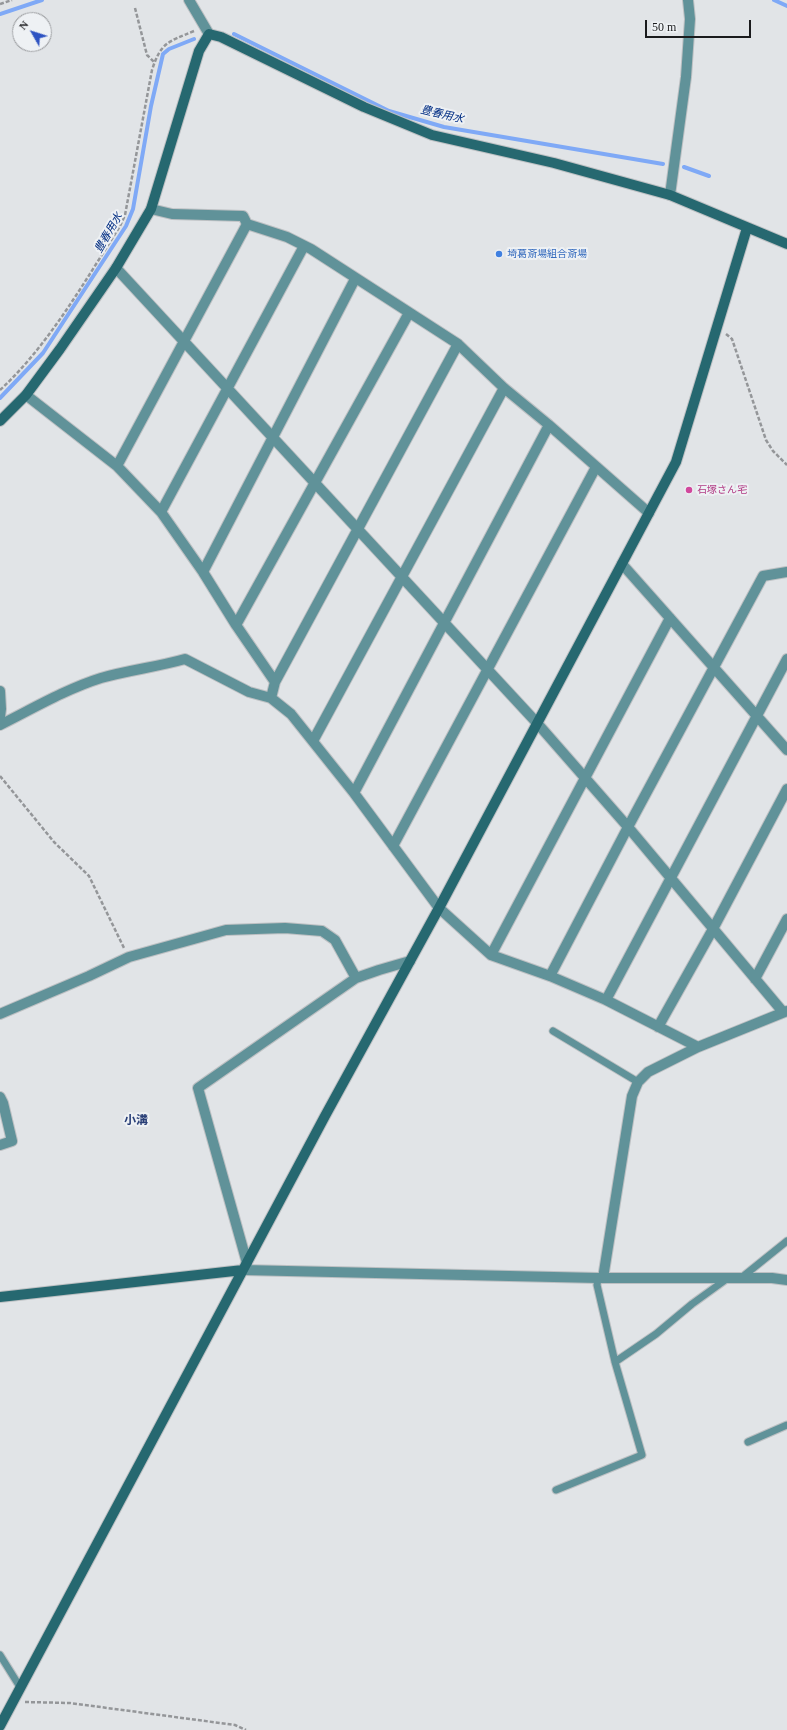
<!DOCTYPE html>
<html>
<head>
<meta charset="utf-8">
<style>
  body { margin:0 }
  #map { position:relative; width:787px; height:1730px; overflow:hidden; background:#e1e4e7; font-family:"Times New Roman",serif }
  canvas { display:block }
  .north { position:absolute; left:12px; top:12px; width:40px; height:40px; box-sizing:border-box; background:#eef1f4; border:1px solid #999b9e; border-radius:50%; rotate:309deg; font-size:11px; font-weight:700; line-height:16px; text-align:center; color:#1a1b1d }
  .north::after { content:''; display:block; margin:auto; width:14px; height:18px; background:#2d52c2; clip-path:polygon(50% 0,100% 100%,50% 72%,0 100%) }
  .scale { position:absolute; left:645px; top:20px; width:106px; height:18px; box-sizing:border-box; border:2px solid #1a1b1d; border-top:0; padding-left:5px; font-size:12px; line-height:14px; white-space:nowrap; color:#1a1b1d; -webkit-text-stroke:3px #eef1f4; paint-order:stroke }
</style>
</head>
<body>
<div id="map">
<canvas width="787" height="1730"></canvas>
<div class="north">N</div>
<div class="scale">50 m</div>
</div>
<script>
const c = document.querySelector('canvas').getContext('2d');
c.lineJoin = 'round';
function stroke(path, color, width, dash) {
  c.strokeStyle = color;
  c.lineWidth = width;
  c.lineCap = dash ? 'butt' : 'round';
  c.setLineDash(dash || []);
  c.stroke(path);
}
function drawText(font, color, halo, rows, align = 'center') {
  c.font = font + ' "Times New Roman","Noto Sans JP",serif';
  c.lineWidth = 4;
  c.setLineDash([]);
  c.textBaseline = 'middle';
  c.strokeStyle = halo;
  c.fillStyle = color;
  for (const [text, x, y, turn = 0] of rows) {
    c.save();
    c.translate(x, y);
    c.rotate((+turn || 0) * Math.PI / 180);
    c.textAlign = isNaN(turn) ? turn : align;
    if (halo) c.strokeText(text, 0, 0);
    c.fillText(text, 0, 0);
    c.restore();
  }
}
stroke(new Path2D(`
  M 774,0 L 787,6
  M 0,14 L 42,0
  M 234,34 L 389,111 L 444,127 L 663,164
  M 684,167 L 709,176
  M 0,398 L 43,353 L 126,226 L 133,209 L 151,106 L 163,54 L 169,49 L 194,39`), '#7fa9f6', 4);
const lane = new Path2D(`
  M 553,1031 L 638,1082
  M 741,1278 L 787,1241
  M 615,1362 L 656,1334 L 692,1304 L 728,1278
  M 748,1442 L 787,1425
  M 556,1490 L 642,1455 L 615,1362 L 597,1285 L 598,1278
  M 0,1655 L 20,1687`);
const street = new Path2D(`
  M 189,0 L 209,34
  M 670,195 L 686,77 L 690,19 L 688,0
  M 151,209 L 172,214 L 243,216 L 247,224 L 287,237 L 311,249 L 458,344 L 504,388 L 549,425 L 649,513
  M 116,268 L 537,723 L 628,827 L 783,1012
  M 26,395 L 117,466 L 161,512 L 203,572 L 236,625 L 275,682
  M 117,466 L 247,224
  M 161,512 L 304,246
  M 622,564 L 787,750
  M 203,572 L 355,279
  M 236,625 L 409,313
  M 0,691 L 1,709 L 0,717
  M 271,698 L 275,682 L 458,344
  M 0,725 C 32,709 66,689 101,678 C 129,670 157,667 185,659 L 249,692 L 271,698 L 291,714 L 354,793 L 439,908 L 491,955 L 550,976 L 606,1000 L 698,1047
  M 313,741 L 504,388
  M 354,793 L 549,425
  M 393,846 L 596,467
  M 491,955 L 670,618
  M 550,976 L 628,827 L 763,576 L 787,572
  M 755,979 L 787,919
  M 606,1000 L 787,659
  M 0,1014 L 89,976 L 129,957 L 226,930 L 285,928 L 322,931 L 335,940 L 356,978
  M 658,1027 L 713,929 L 787,789
  M 0,1097 L 3,1103 L 12,1141 L 0,1145
  M 247,1263 L 198,1088 L 356,978 L 379,970 L 410,961
  M 243,1270 L 598,1278 L 772,1278 L 787,1280
  M 603,1278 L 632,1096 L 638,1082 L 648,1072 L 698,1047 L 787,1011`);
const secondary = new Path2D(`
  M 0,421 L 26,395 L 60,349 L 116,268 L 151,209 L 199,51 L 209,34 L 221,37 L 364,107 L 432,135 L 554,163 L 670,195 L 787,244
  M 0,1297 L 243,1270
  M 0,1726 L 325,1116 L 439,908 L 676,462 L 747,228`);
stroke(lane, '#bdc0c3', 9);
stroke(street, '#bdc0c3', 12);
stroke(secondary, '#bdc0c3', 12);
stroke(new Path2D(`
  M 0,4 L 12,0
  M 135,8 L 147,55 L 155,63
  M 726,334 L 732,339 L 766,440 L 773,451 L 787,465
  M 0,390 C 48,346 85,281 120,226 L 125,215 L 152,70 C 161,42 168,42 194,31
  M 0,776 L 54,842 L 89,876 L 124,948
  M 25,1702 L 70,1703 L 235,1725 L 246,1730`), '#949699', 2.5, [4, 2]);
stroke(lane, '#609299', 7);
stroke(street, '#609299', 10);
stroke(secondary, '#266870', 10);
for (const [x, y, r, color] of [
  [499,254,4,"#3f7fe0"],
  [689,490,4,"#d1479c"]
]) {
  const dot = new Path2D();
  dot.arc(x, y, r, 0, 2 * Math.PI);
  c.fillStyle = color;
  c.fill(dot);
  stroke(dot, '#eef1f4', 1.5);
}
drawText('10px', '#366cbe', '#eef1f4', [
  ["埼葛斎場組合斎場",507,254]
], 'left');
drawText('10px', '#b23c85', '#eef1f4', [
  ["石塚さん宅",697,490]
], 'left');
drawText('italic 11px', '#012d83', '#eef1f4', [
  ["豊春用水",442,115,13],
  ["豊春用水",109,233,-60]
]);
drawText('bold 12px', '#293f77', '#eef1f4', [
  ["小溝",136,1121]
]);
</script>
</body>
</html>
